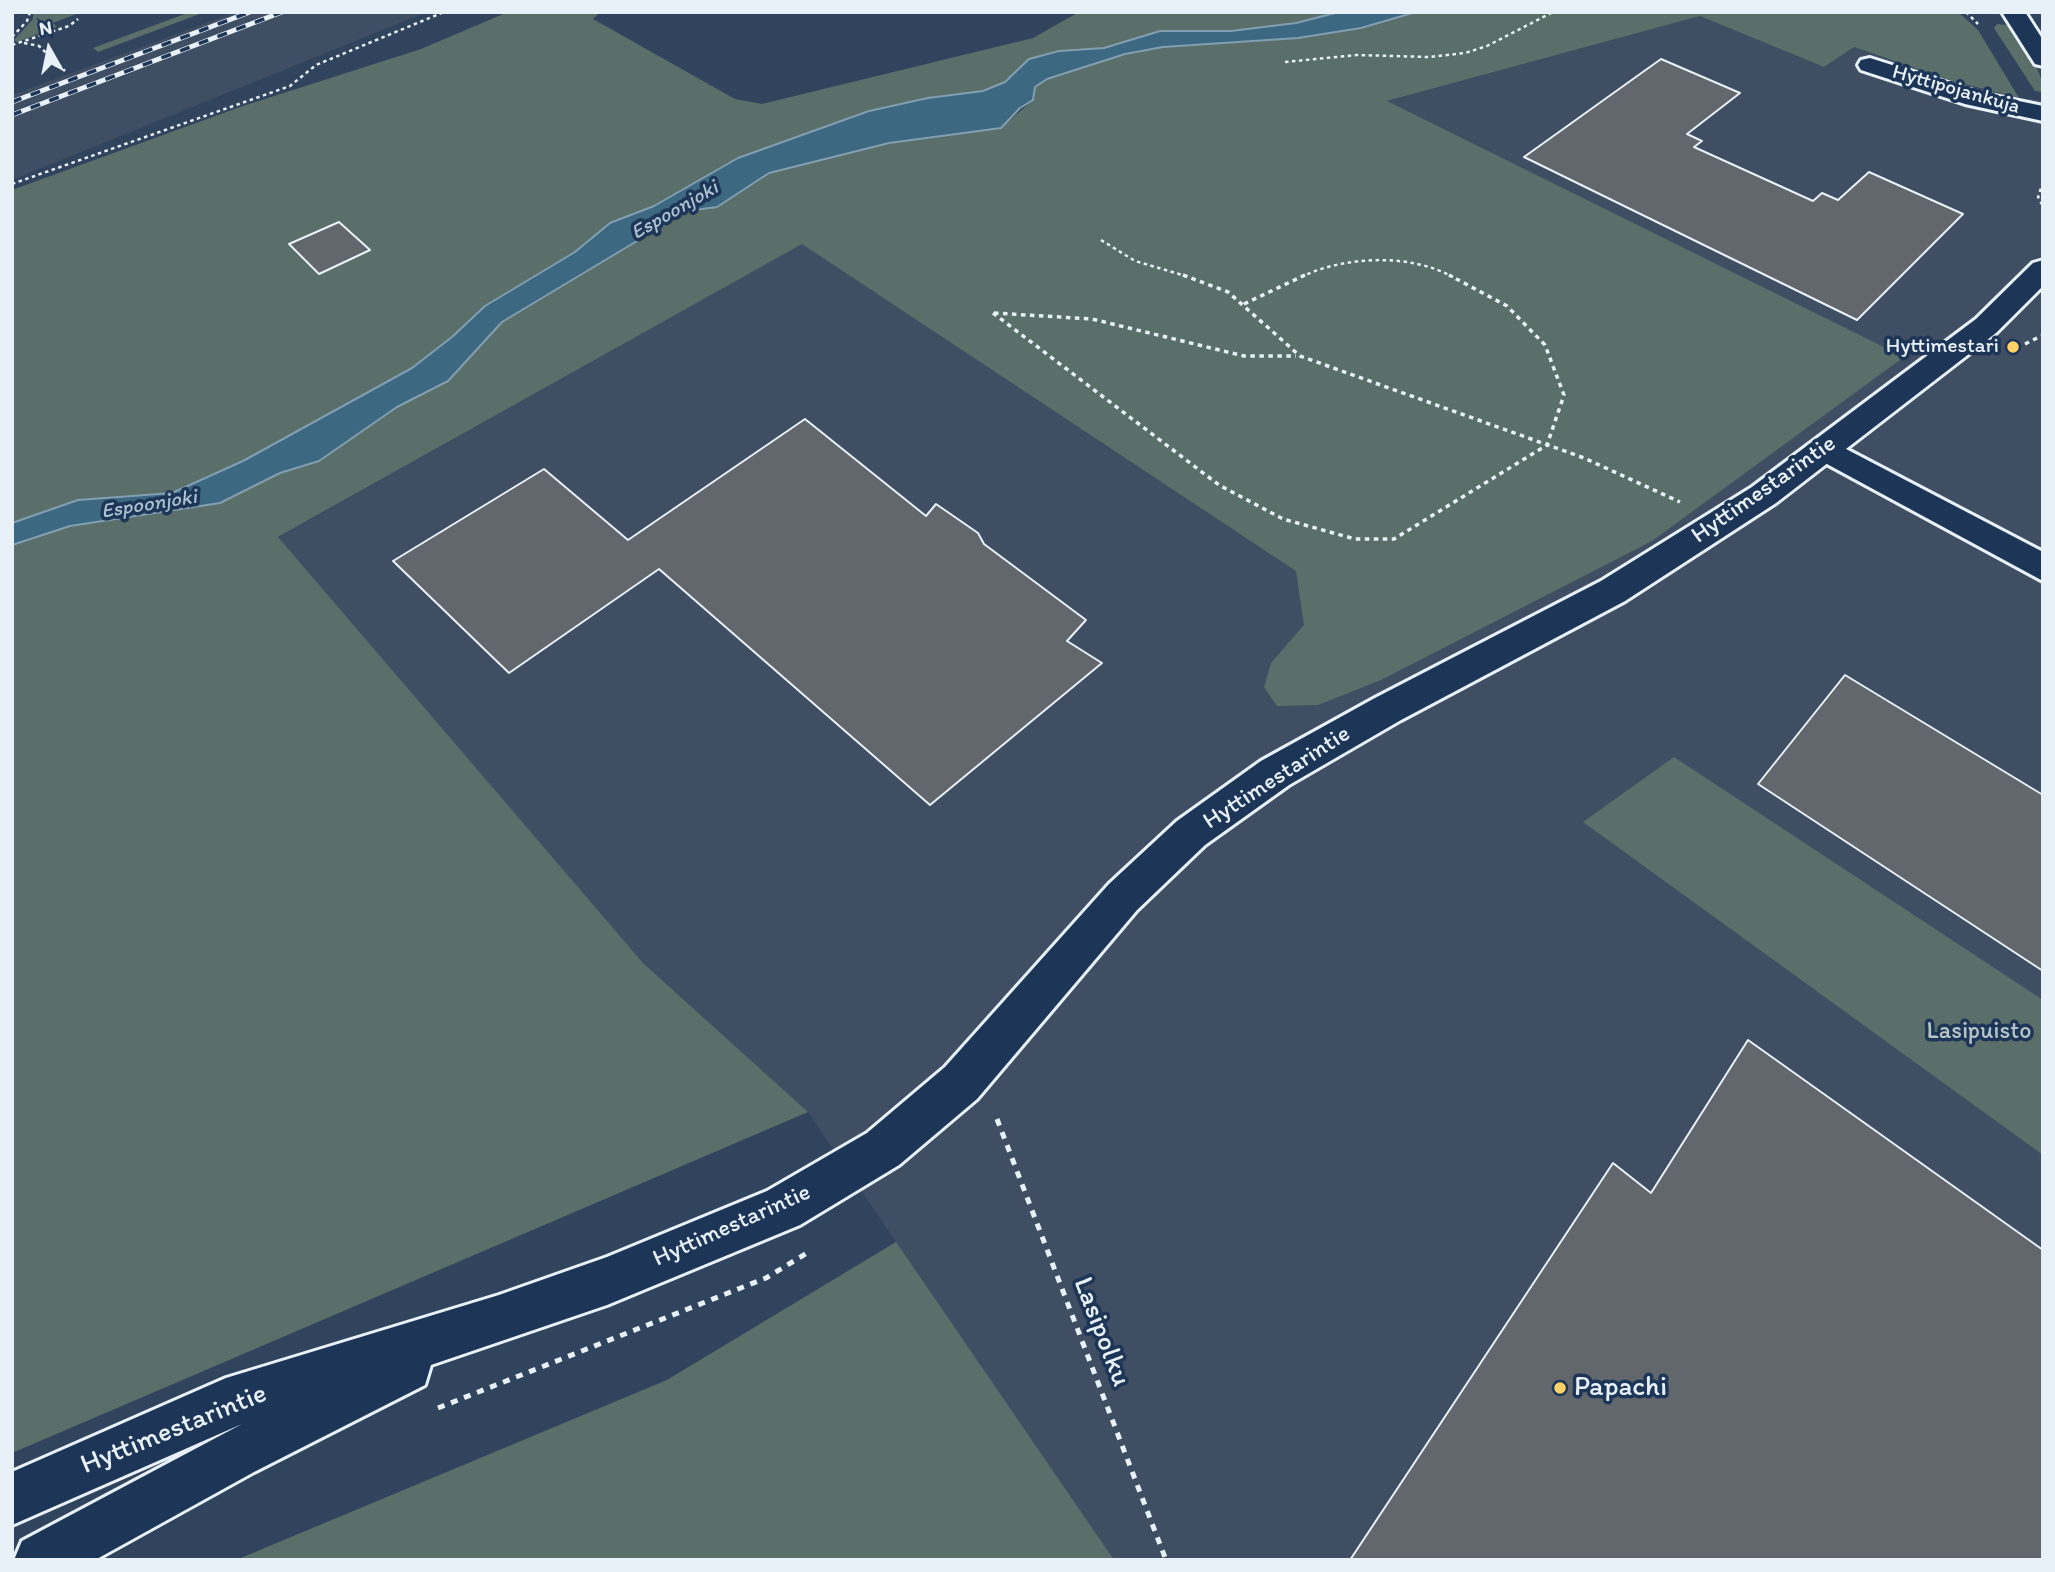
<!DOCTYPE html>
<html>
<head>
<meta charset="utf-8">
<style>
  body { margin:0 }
  #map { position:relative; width:2055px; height:1572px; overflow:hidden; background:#31445d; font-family:Itim,sans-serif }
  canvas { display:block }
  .frame { position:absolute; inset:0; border:14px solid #e8f1f8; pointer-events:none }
  .north { position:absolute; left:14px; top:14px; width:70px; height:70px; -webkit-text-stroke:5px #1d3557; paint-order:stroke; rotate:351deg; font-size:19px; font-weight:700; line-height:28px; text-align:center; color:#e8f1f8 }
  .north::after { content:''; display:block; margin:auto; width:24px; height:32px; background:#e8f1f8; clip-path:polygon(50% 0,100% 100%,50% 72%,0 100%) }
</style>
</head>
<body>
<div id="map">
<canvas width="2055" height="1572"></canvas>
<div class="frame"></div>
<div class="north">N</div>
</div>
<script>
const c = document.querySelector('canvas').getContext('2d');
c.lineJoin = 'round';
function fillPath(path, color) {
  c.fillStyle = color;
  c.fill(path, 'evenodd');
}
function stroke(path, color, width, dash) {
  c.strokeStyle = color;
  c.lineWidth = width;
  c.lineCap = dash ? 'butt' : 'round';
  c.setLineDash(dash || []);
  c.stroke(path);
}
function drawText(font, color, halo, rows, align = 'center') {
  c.font = font + ' Itim,sans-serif';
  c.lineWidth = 7;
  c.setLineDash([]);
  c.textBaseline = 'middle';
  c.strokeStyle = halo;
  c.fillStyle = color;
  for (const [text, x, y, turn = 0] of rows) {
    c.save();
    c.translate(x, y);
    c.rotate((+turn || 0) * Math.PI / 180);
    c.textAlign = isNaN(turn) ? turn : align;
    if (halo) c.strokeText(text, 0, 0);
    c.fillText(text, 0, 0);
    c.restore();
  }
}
fillPath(new Path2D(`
  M 236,12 L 427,12 L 12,180 L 12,95 Z
  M 1700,16 L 1824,67 L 1854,47 L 1953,81 L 2019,98 L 2043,100 L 2043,1560 L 236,1560 L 667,1380 L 896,1242 L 808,1112 L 643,963 L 278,538 L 802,243 L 930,328 L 1245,140 Z`), '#3f4e62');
fillPath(new Path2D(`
  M 33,12 L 81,12 L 53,23 L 57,27 L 17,42 L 14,40 L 33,19 Z
  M 190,12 L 205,12 L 98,52 L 93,48 Z
  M 508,12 L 600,12 L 593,19 L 735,99 L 762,104 L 1033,38 L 1079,12 L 1339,12 L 1296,23 L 1231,31 L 1160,31 L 1104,48 L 1059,51 L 1029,59 L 1005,82 L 983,91 L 928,98 L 869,111 L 738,158 L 654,206 L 610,223 L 575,252 L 485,306 L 452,337 L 412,368 L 243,461 L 172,493 L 78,500 L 12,523 L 12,190 L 240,107 L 421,49 Z
  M 1416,12 L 1958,12 L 1978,30 L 2019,98 L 1953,81 L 1854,47 L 1824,67 L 1700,16 L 1387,101 L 1904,357 L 1652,541 L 1381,680 L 1318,705 L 1277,706 L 1264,687 L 1271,663 L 1304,625 L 1296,571 L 802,244 L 278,537 L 643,963 L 808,1112 L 12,1453 L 12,545 L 70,526 L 220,503 L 280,473 L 319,461 L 397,407 L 448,381 L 502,322 L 687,211 L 717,207 L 769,173 L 889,143 L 1001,128 L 1033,100 L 1035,87 L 1047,79 L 1125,54 L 1163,47 L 1298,38 L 1361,28 Z
  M 1997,24 L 2007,25 C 2022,44 2043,67 2043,92 L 2035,91 L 1994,28 Z
  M 1674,757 L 2043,1000 L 2043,1155 L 1583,822 Z
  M 896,1242 L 1114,1560 L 236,1560 L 667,1380 Z`), '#5a6f6a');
const water = new Path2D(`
  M 1339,12 L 1416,12 L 1361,28 L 1298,38 L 1163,47 L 1125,54 L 1047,79 L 1035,87 L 1033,100 L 1020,108 L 1001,128 L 889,143 L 769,173 L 717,207 L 687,211 L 502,322 L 448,381 L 397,407 L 319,461 L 280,473 L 220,503 L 70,526 L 12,545 L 12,523 L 78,500 L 172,493 L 243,461 L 412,368 L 452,337 L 485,306 L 575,252 L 610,223 L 654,206 L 738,158 L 869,111 L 928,98 L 983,91 L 1005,82 L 1029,59 L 1059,51 L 1104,48 L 1160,31 L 1231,31 L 1296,23 Z`);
fillPath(water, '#3d6882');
stroke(water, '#819fb1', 2);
const building = new Path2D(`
  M 1661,59 L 1740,93 L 1687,134 L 1702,141 L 1694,147 L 1813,201 L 1822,193 L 1838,200 L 1869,172 L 1963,214 L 1857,320 L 1524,157 Z
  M 339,222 L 370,250 L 319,274 L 289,244 Z
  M 805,419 L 926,516 L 936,504 L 978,533 L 984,544 L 1086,620 L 1067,641 L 1102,663 L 930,805 L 659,569 L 509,673 L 393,561 L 544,469 L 628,540 Z
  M 1845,675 L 2043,795 L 2043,971 L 1758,784 Z
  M 1748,1040 L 2043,1250 L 2043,1560 L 1350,1560 L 1613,1163 L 1651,1193 Z`);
fillPath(building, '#61676c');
stroke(building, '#e8f1f8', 2);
const street = new Path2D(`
  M 1870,58 L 1980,93 L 2043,106 L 2043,121 L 1965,104 L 1861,70 L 1858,65 L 1861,60 Z
  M 1825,438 L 2043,552 L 2043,581 L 1814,457 L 1809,449 L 1814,441 Z`);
const secondary = new Path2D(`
  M 2002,12 L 2025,12 L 2043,40 L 2043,66 L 2035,64 Z
  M 2043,260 L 2043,286 L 1996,333 L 1776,503 L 1625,601 L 1401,720 L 1289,785 L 1205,845 L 1137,910 L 977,1099 L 899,1165 L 800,1225 L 607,1305 L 431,1365 L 425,1385 L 254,1472 L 95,1560 L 14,1560 L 22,1541 L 242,1424 L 12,1525 L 12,1472 L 226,1378 L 499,1295 L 607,1257 L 767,1191 L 867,1133 L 945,1067 L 1109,884 L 1177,821 L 1261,761 L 1375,698 L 1601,581 L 1752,487 L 1976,319 L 2033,263 Z`);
stroke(street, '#e8f1f8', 6);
stroke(secondary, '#e8f1f8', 6);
stroke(new Path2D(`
  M 1966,12 L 1978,24
  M 12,37 L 27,21 L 30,12
  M 24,43 L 39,46 L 65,71
  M 12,45 L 69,26 L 78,19
  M 1285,62 L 1357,55 L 1429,57 L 1465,53 L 1487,46 L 1553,12
  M 2043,182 L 2038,197 L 2043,206
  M 12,184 L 290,86 L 316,65 L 444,12
  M 1101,240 L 1135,261 L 1189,277
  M 1301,277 C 1344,256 1410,253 1453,277`), '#e8f1f8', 2.5, [3.5, 3.5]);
stroke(new Path2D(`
  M 1183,275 L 1228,292 L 1300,356 L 1584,458 L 1680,502
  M 1244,304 L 1305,275
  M 993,313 L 1219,485 L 1283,519 L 1355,539 L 1394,539 L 1547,445 L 1564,395 L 1545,345 L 1507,306 L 1449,275
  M 994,313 L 1092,319 L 1244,356 L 1296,356
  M 2025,344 L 2043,335`), '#e8f1f8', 3.5, [4.5, 4.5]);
stroke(new Path2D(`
  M 997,1119 L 1166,1560
  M 438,1408 L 766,1278 L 807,1253`), '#e8f1f8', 5, [7, 7]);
fillPath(street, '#1d3557');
fillPath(secondary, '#1d3557');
const rail = new Path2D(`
  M 12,102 L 250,12
  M 12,115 L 282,12`);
stroke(rail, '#e8f1f8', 5);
stroke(rail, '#1d3557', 3.5, [10]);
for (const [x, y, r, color] of [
  [2013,347,7,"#ffd166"],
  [1560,1388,7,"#ffd166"]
]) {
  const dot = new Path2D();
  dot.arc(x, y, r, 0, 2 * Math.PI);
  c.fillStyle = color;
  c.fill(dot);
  stroke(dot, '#1d3557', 2.5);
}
drawText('21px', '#e8f1f8', '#1d3557', [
  ["Hyttipojankuja",1956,90,16]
]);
drawText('italic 21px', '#acc1cf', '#1d3557', [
  ["Espoonjoki",675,211,-30],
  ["Espoonjoki",149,505,-9]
]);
drawText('21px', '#e8f1f8', '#1d3557', [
  ["Hyttimestari",1999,347]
], 'right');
drawText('24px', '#e8f1f8', '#1d3557', [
  ["Hyttimestarintie",1764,490,-35],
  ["Hyttimestarintie",1277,778,-33],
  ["Hyttimestarintie",732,1226,-24]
]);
drawText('24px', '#b6c4c6', '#1d3557', [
  ["Lasipuisto",1979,1032]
]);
drawText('28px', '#e8f1f8', '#1d3557', [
  ["Lasipolku",1101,1332,69],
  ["Hyttimestarintie",174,1430,-22]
]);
drawText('28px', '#e8f1f8', '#1d3557', [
  ["Papachi",1574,1388]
], 'left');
</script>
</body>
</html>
